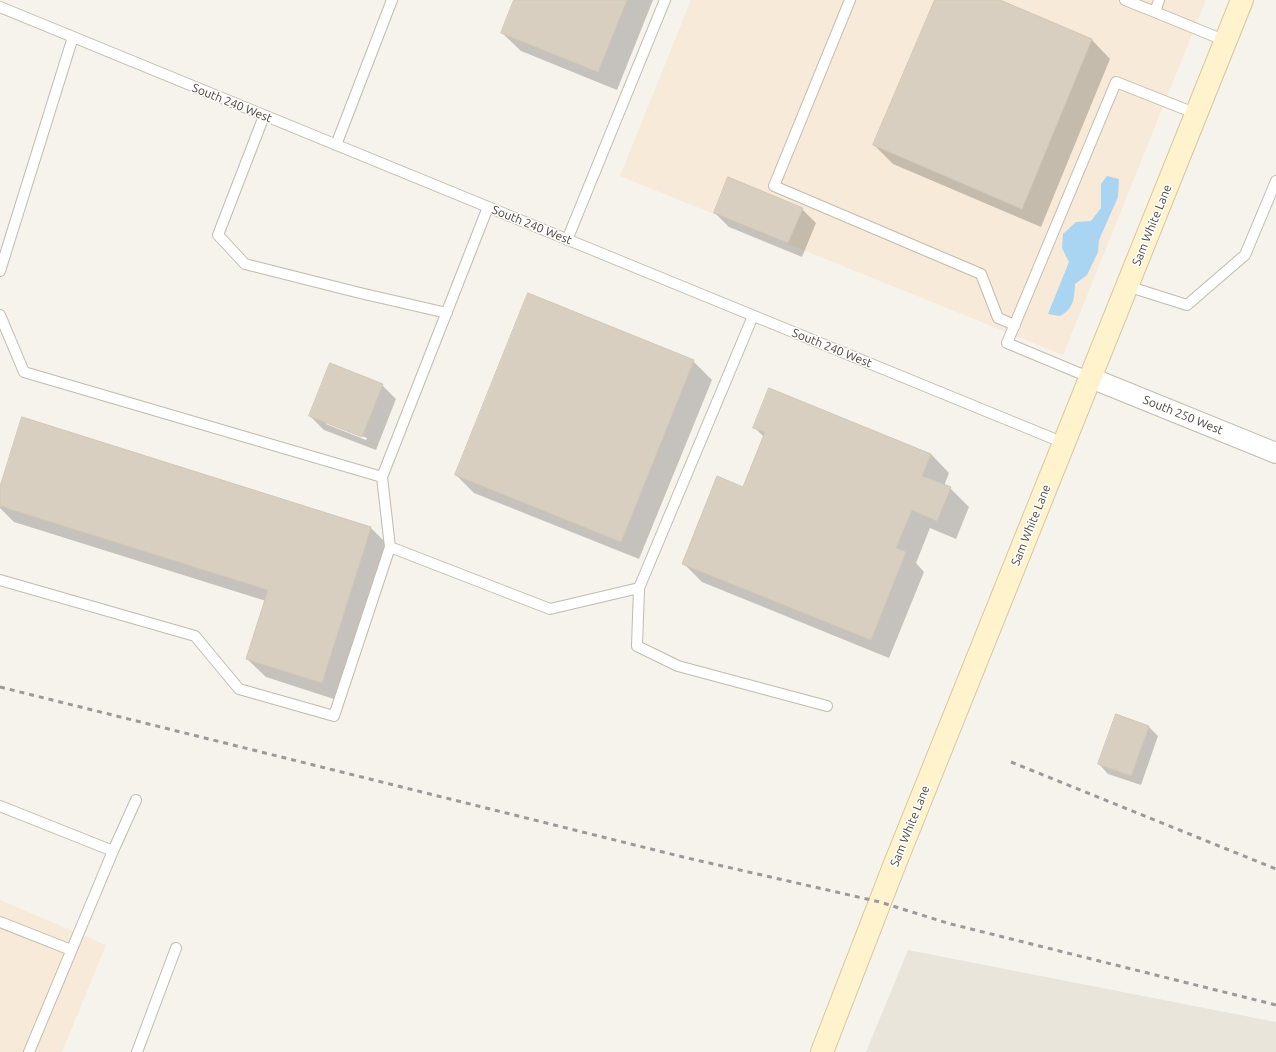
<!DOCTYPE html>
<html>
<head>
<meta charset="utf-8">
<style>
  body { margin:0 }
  canvas { display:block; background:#f6f3ec }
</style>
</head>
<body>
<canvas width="1276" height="1052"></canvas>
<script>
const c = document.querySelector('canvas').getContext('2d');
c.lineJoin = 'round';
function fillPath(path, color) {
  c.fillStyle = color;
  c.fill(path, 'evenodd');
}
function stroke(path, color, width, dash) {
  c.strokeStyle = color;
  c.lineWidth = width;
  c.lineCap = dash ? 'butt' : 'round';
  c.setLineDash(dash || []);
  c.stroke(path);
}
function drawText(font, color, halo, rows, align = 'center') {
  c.font = font + ' Ubuntu,sans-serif';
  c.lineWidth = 3;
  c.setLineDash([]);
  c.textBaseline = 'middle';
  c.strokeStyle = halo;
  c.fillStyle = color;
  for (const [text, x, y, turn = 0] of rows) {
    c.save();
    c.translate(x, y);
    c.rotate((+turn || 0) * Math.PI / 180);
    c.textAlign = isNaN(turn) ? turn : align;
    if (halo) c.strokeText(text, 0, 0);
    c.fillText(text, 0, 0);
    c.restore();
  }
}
fillPath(new Path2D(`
  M 908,950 L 1276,1022 L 1276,1052 L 866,1052 Z`), '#eae5da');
fillPath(new Path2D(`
  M 691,0 L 1206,0 L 1063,355 L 620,176 Z
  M 0,900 L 106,945 L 62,1052 L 0,1052 Z`), '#f7ead8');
fillPath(new Path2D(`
  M 1107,176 L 1119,179 L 1118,197 L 1099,240 L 1098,252 L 1087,275 L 1075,284 C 1074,300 1074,308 1060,316 L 1048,314 L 1069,262 L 1062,248 L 1063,234 L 1076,222 L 1091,221 L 1101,208 L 1101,184 Z`), '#a9d4f2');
fillPath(new Path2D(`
  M 515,0 L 653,0 L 617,90 L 521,51 L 502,33 Z
  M 936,0 L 998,0 L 1092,40 L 1110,59 L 1041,227 L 893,164 L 874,145 Z
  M 802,209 L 816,223 L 802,257 L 729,227 L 715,213 Z
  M 693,361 L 712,380 L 639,559 L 474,493 L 456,475 Z
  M 382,385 L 396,399 L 376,450 L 324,430 L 310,416 ZM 326,421 L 367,438 L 366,440 L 326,424 Z
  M 769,390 L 931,454 L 949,473 L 944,486 L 950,488 L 969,507 L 956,539 L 930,528 L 916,563 L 924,572 L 889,658 L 702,582 L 683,563 L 743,488 L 764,437 L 754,427 Z
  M 0,490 L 371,528 L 389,546 L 340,701 L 266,677 L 247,659 L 266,601 L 14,522 L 0,508 Z
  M 1117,715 L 1149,727 L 1158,736 L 1141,785 L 1108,774 L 1099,764 Z`), '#0003');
const building = new Path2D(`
  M 514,0 L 627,0 L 598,72 L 501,33 Z
  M 935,0 L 1000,0 L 1092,39 L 1022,209 L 873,145 Z
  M 728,177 L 803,208 L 788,243 L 714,213 Z
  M 528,293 L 694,360 L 621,542 L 455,475 Z
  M 330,363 L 383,384 L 362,437 L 309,416 Z
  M 769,388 L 931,454 L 922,476 L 951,487 L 937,521 L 912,510 L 896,548 L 906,552 L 871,640 L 682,564 L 717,476 L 743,487 L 765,432 L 753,428 Z
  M 22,417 L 371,527 L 322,683 L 246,659 L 268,590 L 0,506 L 0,487 Z
  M 1116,714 L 1149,726 L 1131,776 L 1098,764 Z`);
fillPath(building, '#d8cfc1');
stroke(building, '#d3c7b4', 1);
const lane = new Path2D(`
  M 850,0 L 774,186 L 981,274 L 998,318 L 1015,325
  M 1125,0 L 1155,12
  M 1159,0 L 1155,12 L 1226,41
  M 0,7 L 1064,443
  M 264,116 L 218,235 L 245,264 L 360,293 L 447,313
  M 336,145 L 392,0
  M 567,240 L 665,0
  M 0,271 L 73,37
  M 1127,286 L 1187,305 L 1245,255 L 1276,181
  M 0,315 L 24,372 L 382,477
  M 1091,378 L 1007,343 L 1116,82 L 1197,114
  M 390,547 L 550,609 L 639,588 L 753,316
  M 0,580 L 195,636 L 239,689 L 334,716 L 390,547 L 382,477 L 488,207
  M 639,588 L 637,646 L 678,666 L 827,706
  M 0,806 L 113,851
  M 0,922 L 71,950
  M 29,1052 L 113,851 L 136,800
  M 137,1052 L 176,948`);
const street = new Path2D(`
  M 1091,378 L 1276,453`);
const secondary = new Path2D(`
  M 822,1052 L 894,866 L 1242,0`);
stroke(lane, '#c2bbae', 12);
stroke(street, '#c2bbae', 22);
stroke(secondary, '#d6c79b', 24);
stroke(lane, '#fff', 10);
stroke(street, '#fff', 20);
stroke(secondary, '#fff3cd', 22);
stroke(new Path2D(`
  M 0,687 L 683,857 L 880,902 L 947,923 L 1276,1005
  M 1011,762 L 1276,869`), '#9a9a9a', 3, [5, 5]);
drawText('12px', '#4b4439', '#fff', [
  ["South 240 West",232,103,22],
  ["South 240 West",532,225,22],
  ["Sam White Lane",1152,225,-68],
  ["South 240 West",832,348,22],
  ["South 250 West",1183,415,22],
  ["Sam White Lane",1031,525,-68],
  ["Sam White Lane",910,826,-68]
]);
</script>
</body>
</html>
